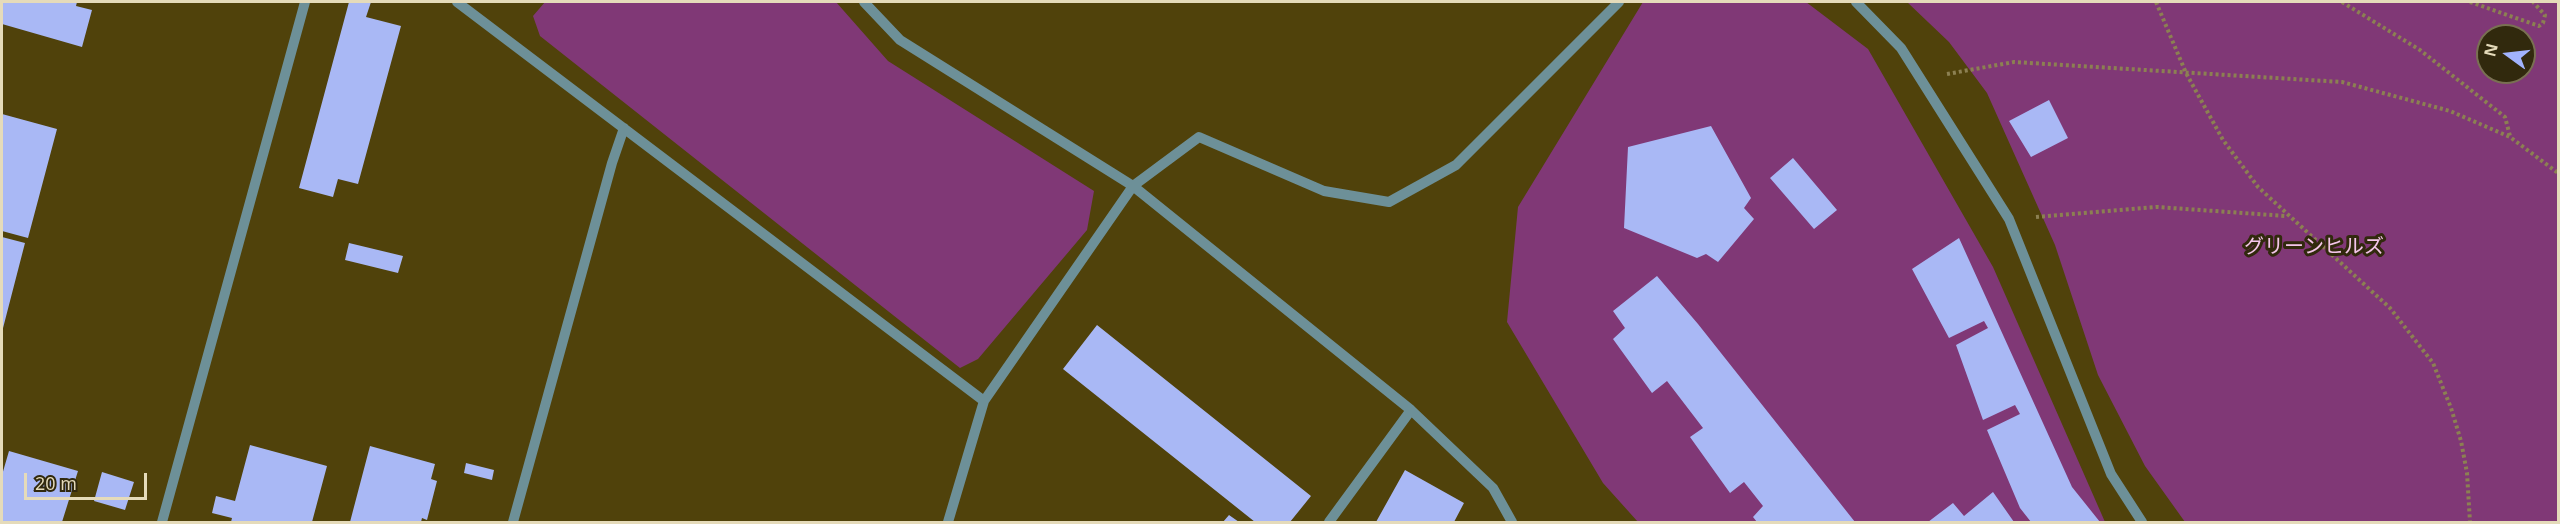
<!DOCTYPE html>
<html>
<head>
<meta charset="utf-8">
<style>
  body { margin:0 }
  #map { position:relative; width:2560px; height:524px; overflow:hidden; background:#50420b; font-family:"Open Sans",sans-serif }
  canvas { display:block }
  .frame { position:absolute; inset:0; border:3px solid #e5dbba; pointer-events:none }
  .north { position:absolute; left:2476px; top:24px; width:60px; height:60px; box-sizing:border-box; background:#31290d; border:2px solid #797052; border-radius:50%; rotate:285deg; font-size:16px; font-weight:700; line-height:24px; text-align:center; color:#e5dbba }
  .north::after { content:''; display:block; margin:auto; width:21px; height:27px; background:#a1b3fd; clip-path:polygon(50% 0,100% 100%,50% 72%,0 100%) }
  .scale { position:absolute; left:24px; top:473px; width:123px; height:27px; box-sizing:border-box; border:3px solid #e5dbba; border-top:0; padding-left:8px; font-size:18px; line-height:21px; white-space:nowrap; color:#e5dbba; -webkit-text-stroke:4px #31290d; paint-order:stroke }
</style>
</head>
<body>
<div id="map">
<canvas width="2560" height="524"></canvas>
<div class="frame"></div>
<div class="north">N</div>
<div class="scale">20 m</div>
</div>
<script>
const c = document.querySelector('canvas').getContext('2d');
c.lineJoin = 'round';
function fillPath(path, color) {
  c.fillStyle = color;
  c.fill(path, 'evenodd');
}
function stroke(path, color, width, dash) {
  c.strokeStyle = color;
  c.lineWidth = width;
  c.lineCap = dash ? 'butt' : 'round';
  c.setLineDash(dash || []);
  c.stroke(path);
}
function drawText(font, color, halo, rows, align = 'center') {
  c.font = font + ' "Open Sans","Noto Sans JP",sans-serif';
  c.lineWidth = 6;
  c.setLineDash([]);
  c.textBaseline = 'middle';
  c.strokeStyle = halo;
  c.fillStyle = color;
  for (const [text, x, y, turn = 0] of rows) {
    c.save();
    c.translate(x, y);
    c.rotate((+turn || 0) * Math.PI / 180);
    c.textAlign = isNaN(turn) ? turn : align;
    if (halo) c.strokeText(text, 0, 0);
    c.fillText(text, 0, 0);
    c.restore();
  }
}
fillPath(new Path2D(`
  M 545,2 L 836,2 L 888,61 L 1094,191 L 1087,230 L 978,359 L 960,368 L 540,36 L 533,16 Z
  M 1643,2 L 1806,2 L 1868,49 L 1993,267 L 2105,522 L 1638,522 L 1603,483 L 1507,322 L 1518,207 Z
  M 1907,2 L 2558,2 L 2558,522 L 2185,522 L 2145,466 L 2098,375 L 2055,245 L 1987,93 L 1949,42 ZM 2488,36 L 2524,36 L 2524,72 L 2488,72 Z`), '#803876');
fillPath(new Path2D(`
  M 2,2 L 77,2 L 76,6 L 92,10 L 82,47 L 2,24 Z
  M 349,2 L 371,2 L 366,17 L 401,26 L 358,184 L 338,179 L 333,197 L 299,188 Z
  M 2049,100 L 2068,138 L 2031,157 L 2009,121 Z
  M 2,114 L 57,129 L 28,238 L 2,231 Z
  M 1711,126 L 1751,198 L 1744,208 L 1754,219 L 1718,262 L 1706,254 L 1697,258 L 1624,228 L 1628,147 Z
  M 1793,158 L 1837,210 L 1814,229 L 1770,178 Z
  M 2,237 L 25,243 L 2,332 Z
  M 1959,238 L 2072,487 L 2100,522 L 2031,522 L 2020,508 L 1987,430 L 2020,414 L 2015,405 L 1983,420 L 1956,345 L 1988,328 L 1984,321 L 1949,338 L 1912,269 Z
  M 349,243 L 403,256 L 398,273 L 345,260 Z
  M 1657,276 L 1698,324 L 1855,522 L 1757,522 L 1753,517 L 1763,506 L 1744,482 L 1730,493 L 1690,437 L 1703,428 L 1667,381 L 1652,393 L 1613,339 L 1625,328 L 1613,311 Z
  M 1097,325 L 1311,496 L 1290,522 L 1255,522 L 1063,369 Z
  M 250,445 L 327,466 L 312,522 L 231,522 L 232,518 L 212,513 L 216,496 L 235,501 Z
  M 370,446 L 435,464 L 431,479 L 437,481 L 427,520 L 422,518 L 421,522 L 350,522 Z
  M 9,451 L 78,471 L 62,522 L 2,522 L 2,475 Z
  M 466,463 L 494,470 L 492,480 L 464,473 Z
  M 1405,470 L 1464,503 L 1454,522 L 1376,522 Z
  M 102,472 L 134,482 L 125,510 L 94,501 Z
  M 1993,492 L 2014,522 L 1928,522 L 1953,503 L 1964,516 Z
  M 1229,515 L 1239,522 L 1223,522 Z`), '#a9b8f5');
stroke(new Path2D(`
  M 2156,2 L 2186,73 L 2223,140 L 2258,187 L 2390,308 L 2433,363 L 2451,408 L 2461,441 L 2467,473 L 2470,522
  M 2342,2 L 2420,50 L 2505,117 L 2510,136
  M 2470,2 L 2539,26 L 2543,23 L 2545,15 L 2533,2
  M 1947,74 L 2014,62 L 2342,82 L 2450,111 L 2510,137 L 2558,173
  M 2036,217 L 2157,207 L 2286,216`), '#8c8052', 4, [3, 3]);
stroke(new Path2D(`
  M 457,2 L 984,401
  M 864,2 L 900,40 L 1133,186 L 1411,410 L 1493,488 L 1512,522
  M 1856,2 L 1901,48 L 2009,219 L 2111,474 L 2142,522
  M 162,522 L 305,2
  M 513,522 L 612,163 L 624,128
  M 948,522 L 984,401 L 1133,186 L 1199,137 L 1324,191 L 1389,202 L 1456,165 L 1619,2
  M 1329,522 L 1411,410`), '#6d9098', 10);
drawText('20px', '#f4c6ea', '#31290d', [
  ["グリーンヒルズ",2314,247]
]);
</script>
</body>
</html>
